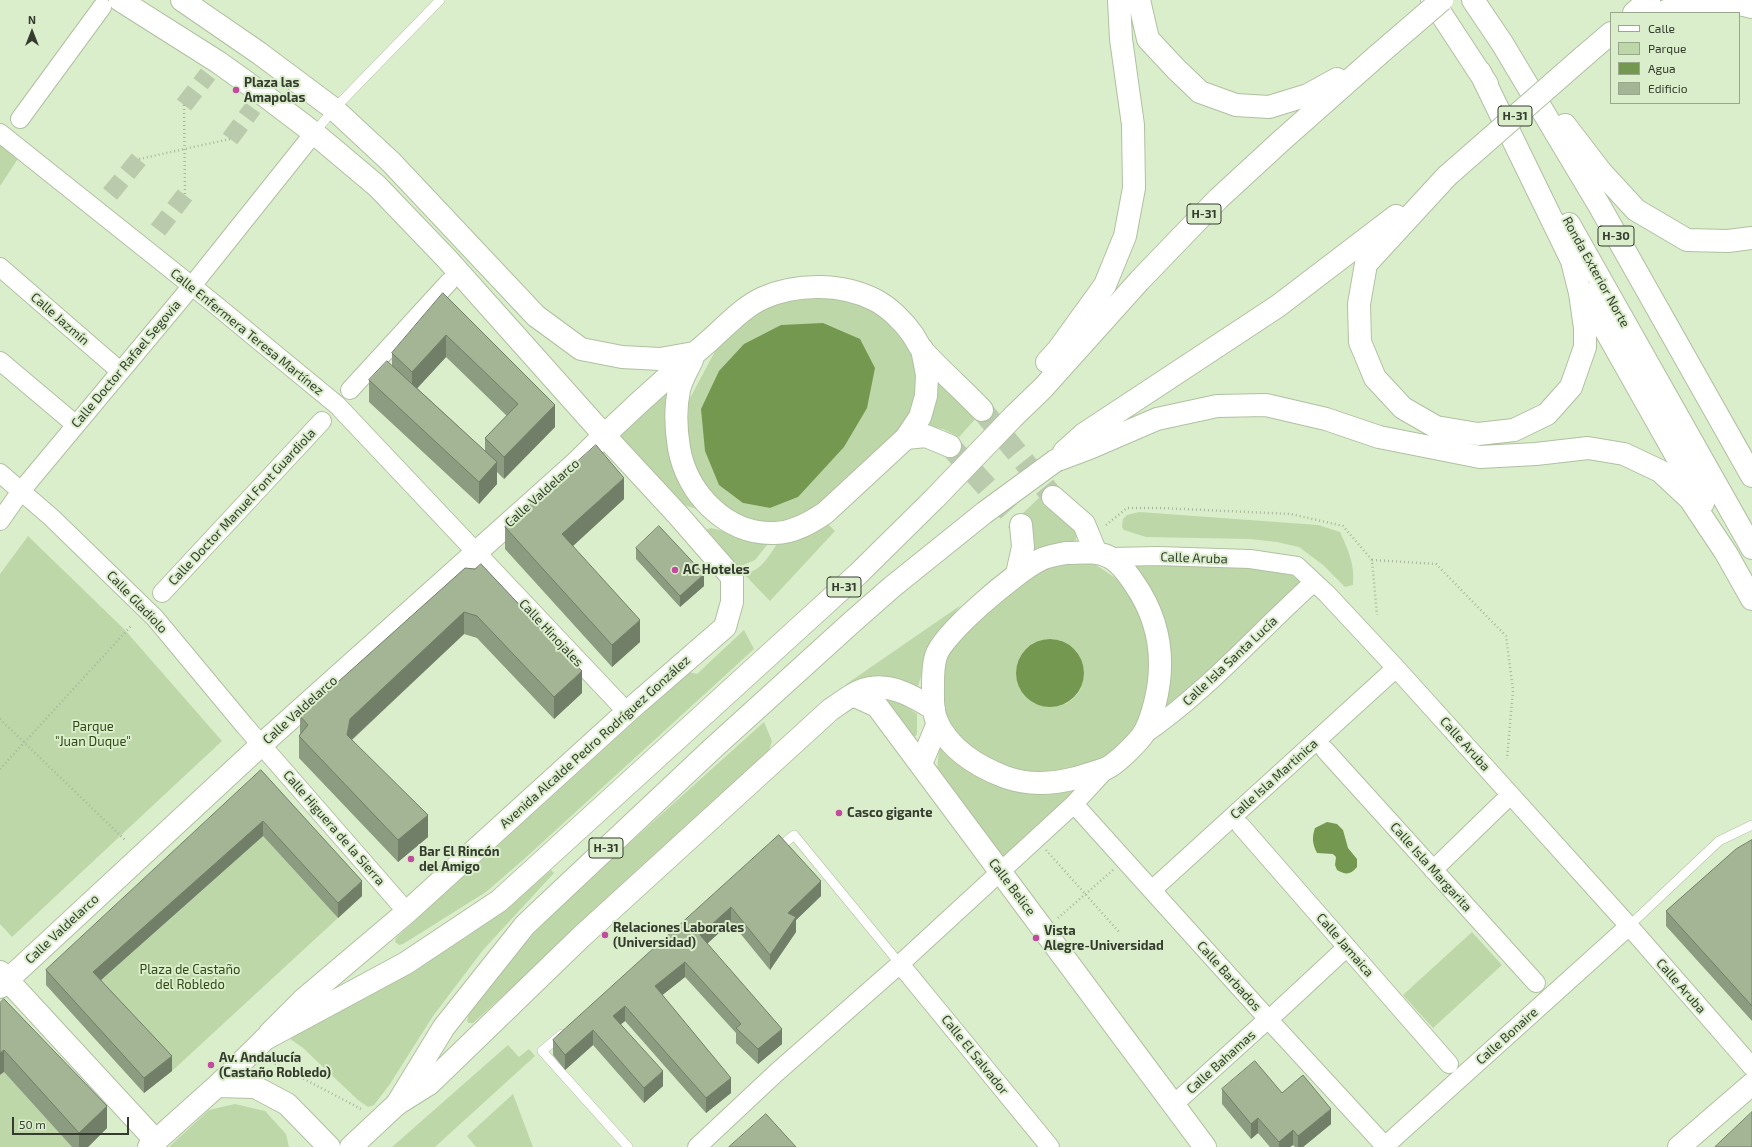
<!DOCTYPE html>
<html>
<head>
<meta charset="utf-8">
<style>
  body { margin:0 }
  #map { position:relative; width:1752px; height:1147px; overflow:hidden; background:#dbeecb; font-family:"Exo 2",sans-serif }
  canvas { display:block }
  .legend { position:absolute; left:1610px; top:12px; width:130px; height:92px; box-sizing:border-box; background:#dbeecb; border:1px solid #99a78d; margin:0; padding:5px 7px; list-style:none; font-size:12px; color:#353c2f }
  .legend li { display:flex; align-items:center; gap:8px; height:20px }
  .legend b { width:20px; border:1px solid #99a78d }
  .north { position:absolute; left:12px; top:12px; width:40px; height:40px; -webkit-text-stroke:3px #dbeecb; paint-order:stroke; rotate:0deg; font-size:11px; font-weight:700; line-height:16px; text-align:center; color:#353c2f }
  .north::after { content:''; display:block; margin:auto; width:14px; height:18px; background:#353c2f; clip-path:polygon(50% 0,100% 100%,50% 72%,0 100%) }
  .scale { position:absolute; left:12px; top:1117px; width:117px; height:18px; box-sizing:border-box; border:2px solid #353c2f; border-top:0; padding-left:5px; font-size:12px; line-height:14px; white-space:nowrap; color:#353c2f; -webkit-text-stroke:3px #dbeecb; paint-order:stroke }
</style>
</head>
<body>
<div id="map">
<canvas width="1752" height="1147"></canvas>
<ul class="legend">
<li><b style="height:5px;background:#fff"></b>Calle</li>
<li><b style="height:11px;background:#bdd7a8"></b>Parque</li>
<li><b style="height:11px;background:#749850"></b>Agua</li>
<li><b style="height:11px;background:#a3b595"></b>Edificio</li>
</ul>
<div class="north">N</div>
<div class="scale">50 m</div>
</div>
<script>
const c = document.querySelector('canvas').getContext('2d');
c.lineJoin = 'round';
function fillPath(path, color) {
  c.fillStyle = color;
  c.fill(path, 'evenodd');
}
function stroke(path, color, width, dash) {
  c.strokeStyle = color;
  c.lineWidth = width;
  c.lineCap = dash ? 'butt' : 'round';
  c.setLineDash(dash || []);
  c.stroke(path);
}
function drawText(font, color, halo, rows, align = 'center') {
  c.font = font + ' "Exo 2",sans-serif';
  c.lineWidth = 4;
  c.setLineDash([]);
  c.textBaseline = 'middle';
  c.strokeStyle = halo;
  c.fillStyle = color;
  for (const [text, x, y, turn = 0] of rows) {
    c.save();
    c.translate(x, y);
    c.rotate((+turn || 0) * Math.PI / 180);
    c.textAlign = isNaN(turn) ? turn : align;
    if (halo) c.strokeText(text, 0, 0);
    c.fillText(text, 0, 0);
    c.restore();
  }
}
fillPath(new Path2D(`
  M 0,133 L 23,151 L 0,186 Z
  M 826,293 L 873,307 L 911,344 L 920,381 L 914,412 L 896,436 L 809,515 L 773,524 L 730,513 L 701,485 L 687,439 L 689,400 L 720,342 L 774,302 ZM 798,497 L 770,508 L 743,503 Z
  M 935,368 L 977,417 L 959,437 L 943,429 L 923,426 Z
  M 674,386 L 700,510 L 681,504 L 617,435 Z
  M 1043,494 L 1079,530 L 1075,542 L 1051,545 L 1034,551 L 1031,548 C 1035,534 1032,524 1022,514 Z
  M 1139,512 L 1318,525 L 1340,532 C 1348,550 1355,564 1353,585 L 1345,587 L 1323,565 L 1299,547 L 1277,542 L 1250,539 L 1146,537 L 1124,530 L 1122,527 L 1123,519 L 1127,515 Z
  M 827,523 L 835,531 L 770,601 L 743,573 C 760,573 768,557 777,544 L 798,541 Z
  M 711,528 L 736,534 L 772,539 L 755,560 L 741,566 L 731,562 L 705,530 Z
  M 28,536 L 124,629 L 222,741 L 12,937 L 0,924 L 0,574 Z
  M 1065,563 L 1093,563 L 1117,579 L 1140,606 L 1154,646 L 1152,682 L 1141,718 L 1126,738 L 1100,761 L 1067,771 L 1017,773 L 978,755 L 952,729 L 940,699 L 943,659 L 955,640 L 1011,588 L 1041,570 ZM 1052,639 C 1095,643 1094,705 1052,707 C 1042,707 1033,704 1027,697 C 1010,682 1014,653 1034,643 C 1039,640 1046,640 1052,639 Z
  M 1134,564 L 1286,569 L 1306,583 L 1235,649 L 1163,709 L 1154,601 Z
  M 961,605 L 933,640 L 918,686 L 873,676 L 845,685 Z
  M 744,630 L 754,649 L 523,860 L 486,892 L 403,944 L 399,945 L 395,942 L 396,938 L 689,672 L 697,674 Z
  M 885,697 L 898,701 L 917,714 L 917,733 L 916,736 L 910,736 L 882,701 Z
  M 764,722 L 772,741 L 769,750 L 762,760 L 473,1023 L 469,1023 L 467,1021 L 470,1010 L 503,968 L 533,934 L 574,893 Z
  M 944,747 L 1076,789 L 1074,795 L 1003,857 L 937,772 L 939,749 Z
  M 263,836 L 338,918 L 172,1071 L 93,987 Z
  M 551,870 L 554,873 L 483,950 L 433,1016 L 390,1084 L 374,1105 L 368,1107 L 358,1100 L 303,1048 L 289,1038 C 348,1006 412,974 468,936 C 497,916 525,893 551,870 Z
  M 1472,932 L 1502,965 L 1433,1028 L 1403,995 Z
  M 508,1045 L 519,1057 L 529,1049 L 535,1056 L 435,1147 L 392,1147 Z
  M 4,1072 L 72,1147 L 0,1147 L 0,1075 Z
  M 513,1094 L 533,1147 L 476,1147 L 467,1136 Z
  M 235,1104 L 265,1111 L 286,1134 L 289,1147 L 169,1147 L 209,1110 Z`), '#bdd7a8');
fillPath(new Path2D(`
  M 823,323 L 860,339 L 875,368 L 867,408 L 844,447 L 798,497 L 770,508 L 743,503 L 719,485 L 705,451 L 701,409 L 719,371 L 744,344 L 781,325 Z
  M1016 673a34 34 0 1 1 68 0a34 34 0 1 1-68 0Z
  M 1327,822 L 1337,824 L 1343,830 L 1348,848 L 1357,859 L 1357,867 C 1350,875 1346,875 1337,870 L 1335,865 L 1336,857 L 1333,854 L 1317,853 C 1312,843 1312,837 1315,828 Z`), '#749850');
stroke(new Path2D(`
  M 184,105 L 208,74
  M 230,139 L 253,108
  M 110,194 L 139,159
  M 158,230 L 185,195`), '#bacaac', 18, [18, 9]);
stroke(new Path2D(`
  M 982,410 L 1053,497
  M 950,446 L 1021,525`), '#bacaac', 22, [22, 11]);
const lane = new Path2D(`
  M 314,133 L 334,109 L 440,0
  M 776,850 L 794,835 L 900,964
  M 1629,926 L 1719,841 L 1752,825
  M 562,1034 L 542,1051 L 628,1147`);
const street = new Path2D(`
  M 20,119 L 102,7
  M 0,133 L 212,302 L 337,405 L 627,712
  M 0,267 L 120,371
  M 0,361 L 76,425
  M 350,390 L 449,282
  M 0,473 L 51,517 L 155,618 L 244,725 L 407,912
  M 0,521 L 21,491 L 191,287 L 314,133
  M 1110,557 L 1158,556 L 1250,559 L 1297,566 L 1327,594 L 1396,668 L 1629,926 L 1752,1067
  M 162,593 L 322,421
  M 1142,736 C 1206,693 1257,633 1314,582
  M 1325,750 L 1536,983
  M 1074,804 L 1268,1019 L 1386,1147
  M 1241,826 L 1449,1064
  M 1433,870 L 1503,802
  M 1152,890 L 1396,668
  M 900,964 L 1050,1147
  M 1277,1012 L 1347,947
  M 1173,1105 L 1268,1019
  M 1385,1146 L 1629,926
  M 697,1147 L 776,1073 L 900,964 L 1074,804 L 1108,767`);
const secondary = new Path2D(`
  M 120,0 L 218,62 L 264,95 L 314,133 L 377,186 L 447,259 L 604,435 L 678,515 L 732,577 L 732,602 L 725,627 L 627,712 L 407,912 L 303,1000 L 270,1033
  M 182,0 L 259,53 L 334,109 L 391,162 L 536,316 L 581,349 L 622,357 L 660,359 L 694,353
  M 692,360 C 688,369 681,380 679,390 C 675,409 676,430 679,448 C 687,494 727,535 775,533 C 793,533 810,523 825,513 L 906,438 L 920,417 L 926,396 L 927,375 L 922,349
  M 906,438 L 926,436 L 950,446
  M 1053,497 L 1084,524 L 1096,553
  M 1066,553 C 1080,553 1096,550 1109,557 C 1118,561 1128,574 1134,583 C 1159,619 1166,659 1155,703 C 1152,714 1149,727 1142,736 C 1135,745 1117,763 1107,768 C 1097,772 1086,775 1076,778 C 1053,784 1027,785 1005,777 C 979,767 951,750 938,724 C 932,712 933,698 933,685 C 933,676 933,665 936,656 C 942,634 1016,572 1038,561 C 1046,556 1057,555 1066,553 Z
  M 1017,574 L 1023,547 L 1021,525
  M 853,695 L 877,706 L 1205,1147
  M 921,764 L 938,723
  M 0,972 L 156,1141
  M 0,987 L 261,745 L 575,464 C 618,421 663,380 709,341 C 726,326 743,307 763,298 C 797,283 842,283 875,300 C 889,307 904,322 913,335 C 916,340 919,346 922,350 C 941,371 963,390 982,410
  M 397,1104 L 429,1084 L 581,937 L 830,710 C 842,702 856,690 871,688 C 893,684 916,698 934,709
  M 1679,1147 L 1752,1084`);
const primary = new Path2D(`
  M 217,1086 L 255,1087 L 287,1104 L 329,1147
  M 149,1147 L 217,1086 L 265,1039
  M 351,1147 L 397,1104`);
const highway = new Path2D(`
  M 1139,0 L 1148,39 L 1176,69 L 1200,92 L 1236,105 L 1269,107 L 1308,95 L 1337,79
  M 1432,0 L 1487,84
  M 1473,0 L 1502,43 L 1599,205 L 1752,476
  M 1634,13 L 1649,0
  M 1662,13 L 1685,2 L 1731,2 L 1752,7
  M 1583,57 L 1611,33
  M 1565,125 L 1601,172 L 1636,210 L 1687,240 L 1728,241 L 1752,238
  M 1447,176 L 1366,264 L 1359,304 L 1360,342 L 1375,378 L 1403,408 L 1436,427 L 1478,434 L 1514,430 L 1547,414 L 1571,387 L 1585,347 L 1585,328 L 1580,293 L 1572,261 L 1480,72
  M 1569,224 L 1752,548
  M 1587,294 L 1593,308 L 1703,503
  M 1047,362 L 1058,350 L 1105,285 L 1125,236 L 1134,188 L 1133,125 L 1121,39 L 1119,0
  M 1014,416 L 1043,388 L 1140,280 L 1218,199 L 1281,141 L 1378,55
  M 1064,452 L 1084,434 L 1278,306 L 1396,216
  M 1055,461 L 1092,447 L 1157,419 L 1217,406 L 1266,405 L 1326,419 L 1379,437 L 1480,457 L 1536,454 L 1588,448 L 1624,454 L 1660,471 L 1690,499 L 1726,553 L 1752,599
  M 265,1039 L 406,963 L 499,901 L 858,574 L 936,497
  M 397,1104 L 444,1027 L 525,925 L 711,750 L 851,623 L 892,587 L 984,513`);
stroke(lane, '#afc1a0', 10);
stroke(street, '#afc1a0', 20);
stroke(secondary, '#afc1a0', 24);
stroke(primary, '#afc1a0', 24);
stroke(highway, '#afc1a0', 24);
stroke(new Path2D(`
  M 184,105 L 185,195
  M 139,159 L 230,139
  M 1106,525 L 1127,508 L 1161,508 L 1291,514 L 1343,526 L 1372,560 L 1377,615
  M 1372,560 L 1436,564 L 1506,636 L 1513,690 L 1507,759
  M 0,719 L 126,841
  M 0,769 L 131,626
  M 1046,850 L 1120,933
  M 1058,918 L 1113,870
  M 268,1060 L 363,1110`), '#a8b79b', 2.5, [1, 3]);
stroke(lane, '#fff', 9);
stroke(street, '#fff', 18);
stroke(secondary, '#fff', 22);
stroke(primary, '#fff', 22);
stroke(highway, '#fff', 22);
const highwayBridge = new Path2D(`
  M 1378,55 L 1442,0
  M 1447,176 L 1583,57
  M 936,497 L 1014,416
  M 984,513 L 1055,461`);
stroke(highwayBridge, '#afc1a0', 24, []);
stroke(highwayBridge, '#fff', 22);
fillPath(new Path2D(`
  M 443,293 L 555,427 L 504,479 L 497,472 L 497,484 L 479,504 L 369,402 L 369,380 L 392,366 L 392,353 ZM 446,357 L 507,416 L 485,438 L 485,451 L 417,388 Z
  M 624,499 L 573,546 L 640,642 L 612,667 L 505,549 L 505,527 Z
  M 636,548 L 704,586 L 680,607 L 636,559 Z
  M 475,569 L 582,693 L 554,719 L 477,638 L 464,634 L 352,740 L 428,837 L 398,862 L 299,758 L 299,736 L 300,734 L 300,716 Z
  M 261,770 L 362,896 L 338,918 L 263,836 L 101,980 L 172,1071 L 144,1093 L 46,985 L 46,970 Z
  M 779,835 L 821,896 L 796,920 L 796,932 L 770,970 L 731,922 L 707,944 L 782,1044 L 758,1064 L 736,1043 L 736,1033 L 685,977 L 662,995 L 731,1093 L 706,1113 L 625,1021 L 621,1024 L 663,1086 L 644,1103 L 593,1045 L 565,1070 L 553,1055 L 553,1040 Z
  M 1752,840 L 1752,1021 L 1666,926 L 1666,911 Z
  M 0,1003 L 107,1128 L 88,1147 L 72,1147 L 4,1072 Z
  M 1222,1089 L 1282,1093 L 1331,1124 L 1303,1147 L 1295,1147 L 1293,1145 L 1290,1147 L 1270,1147 L 1258,1133 L 1251,1139 L 1222,1104 Z`), '#8c9c80');
fillPath(new Path2D(`
  M 446,335 L 446,357 L 412,394 L 412,372 Z
  M 555,405 L 555,427 L 504,479 L 504,457 Z
  M 497,462 L 497,484 L 479,504 L 479,482 Z
  M 624,478 L 624,499 L 562,556 L 562,534 Z
  M 704,574 L 704,586 L 680,607 L 680,596 Z
  M 464,612 L 464,634 L 350,741 L 347,735 L 350,719 Z
  M 640,620 L 640,642 L 612,667 L 612,645 Z
  M 582,671 L 582,693 L 554,719 L 554,697 Z
  M 428,815 L 428,837 L 398,862 L 398,840 Z
  M 263,821 L 263,836 L 93,987 L 93,972 Z
  M 362,881 L 362,896 L 338,918 L 338,903 Z
  M 821,881 L 821,896 L 796,920 L 796,932 L 770,970 L 770,955 L 788,913 Z
  M 731,907 L 731,922 L 700,950 L 700,935 Z
  M 685,962 L 685,977 L 655,1001 L 655,986 Z
  M 625,1006 L 625,1021 L 613,1031 L 613,1016 Z
  M 782,1029 L 782,1044 L 758,1064 L 758,1049 Z
  M 593,1030 L 593,1045 L 565,1070 L 565,1055 Z
  M 4,1050 L 4,1072 L 0,1075 L 0,1053 Z
  M 172,1056 L 172,1071 L 144,1093 L 144,1078 Z
  M 663,1071 L 663,1086 L 644,1103 L 644,1088 Z
  M 731,1078 L 731,1093 L 706,1113 L 706,1098 Z
  M 107,1106 L 107,1128 L 88,1147 L 79,1147 L 79,1133 Z
  M 1331,1109 L 1331,1124 L 1303,1147 L 1298,1147 L 1298,1136 Z
  M 1258,1118 L 1258,1133 L 1251,1139 L 1251,1124 Z
  M 1293,1130 L 1293,1145 L 1290,1147 L 1279,1147 L 1279,1142 Z`), '#727f68');
const building = new Path2D(`
  M 443,293 L 555,405 L 504,457 L 485,438 L 518,404 L 446,335 L 412,372 L 392,353 Z
  M 387,361 L 497,462 L 479,482 L 369,380 Z
  M 596,445 L 624,478 L 562,534 L 640,620 L 612,645 L 505,527 Z
  M 659,526 L 704,574 L 680,596 L 636,548 Z
  M 481,564 L 582,671 L 554,697 L 477,616 L 464,612 L 350,719 L 347,735 L 428,815 L 398,840 L 299,736 L 308,725 L 300,716 L 465,568 L 475,569 Z
  M 261,770 L 362,881 L 338,903 L 263,821 L 93,972 L 172,1056 L 144,1078 L 46,970 Z
  M 779,835 L 821,881 L 788,913 L 796,917 L 770,955 L 731,907 L 700,935 L 782,1029 L 758,1049 L 736,1028 L 741,1024 L 685,962 L 655,986 L 731,1078 L 706,1098 L 625,1006 L 613,1016 L 663,1071 L 644,1088 L 593,1030 L 565,1055 L 553,1040 Z
  M 1752,840 L 1752,1006 L 1666,911 L 1736,849 Z
  M 4,999 L 107,1106 L 79,1133 L 4,1050 L 0,1053 L 0,1003 Z
  M 1255,1061 L 1282,1093 L 1303,1075 L 1331,1109 L 1298,1136 L 1293,1130 L 1279,1142 L 1258,1118 L 1251,1124 L 1222,1089 Z
  M 1752,1112 L 1752,1147 L 1715,1147 Z
  M 766,1114 L 796,1147 L 729,1147 Z`);
fillPath(building, '#a3b595');
stroke(building, '#727f68', 1);
for (const [x, y, r, color] of [
  [236,90,4,"#c24a9f"],
  [675,570,4,"#c24a9f"],
  [839,813,4,"#c24a9f"],
  [411,859,4,"#c24a9f"],
  [605,935,4,"#c24a9f"],
  [1036,938,4,"#c24a9f"],
  [211,1065,4,"#c24a9f"]
]) {
  const dot = new Path2D();
  dot.arc(x, y, r, 0, 2 * Math.PI);
  c.fillStyle = color;
  c.fill(dot);
  stroke(dot, '#dbeecb', 1.5);
}
for (const [x, y, w] of [
  [1515,116,34],
  [1204,214,34],
  [1616,236,36],
  [844,587,34],
  [606,848,34]
]) {
  const box = new Path2D();
  box.roundRect(x - w / 2, y - 10, w, 20, 3);
  c.fillStyle = '#dbeecb';
  c.fill(box);
  stroke(box, '#353c2f', 1);
}
drawText('bold 12px', '#353c2f', null, [
  ["H-31",1515,116],
  ["H-31",1204,214],
  ["H-30",1616,236],
  ["H-31",844,587],
  ["H-31",606,848]
]);
drawText('bold 13px', '#353c2f', '#dbeecb', [
  ["Plaza las",244,83],
  ["Amapolas",244,98],
  ["AC Hoteles",683,570],
  ["Casco gigante",847,813],
  ["Bar El Rincón",419,852],
  ["del Amigo",419,867],
  ["Relaciones Laborales",613,928],
  ["(Universidad)",613,943],
  ["Vista",1044,931],
  ["Alegre-Universidad",1044,946],
  ["Av. Andalucía",219,1058],
  ["(Castaño Robledo)",219,1073]
], 'left');
drawText('13px', '#353c2f', '#dbeecb', [
  ["Ronda Exterior Norte",1596,272,61],
  ["Calle Jazmín",60,319,41],
  ["Calle Enfermera Teresa Martínez",247,332,39],
  ["Calle Doctor Rafael Segovia",126,364,-50],
  ["Calle Valdelarco",542,493,-42],
  ["Calle Doctor Manuel Font Guardiola",242,507,-47],
  ["Calle Aruba",1194,558,2],
  ["Calle Gladiolo",137,602,46],
  ["Calle Hinojales",551,633,47],
  ["Calle Isla Santa Lucía",1230,661,-43],
  ["Calle Valdelarco",300,710,-42],
  ["Avenida Alcalde Pedro Rodríguez González",595,742,-42],
  ["Calle Aruba",1465,744,48],
  ["Calle Isla Martinica",1274,779,-42],
  ["Calle Higuera de la Sierra",334,828,49],
  ["Calle Isla Margarita",1431,867,48],
  ["Calle Belice",1012,887,53],
  ["Calle Valdelarco",62,929,-43],
  ["Calle Jamaica",1345,945,49],
  ["Calle Barbados",1229,976,48],
  ["Calle Aruba",1681,986,49],
  ["Calle Bonaire",1507,1036,-42],
  ["Calle El Salvador",975,1055,51],
  ["Calle Bahamas",1221,1062,-42]
]);
drawText('13px', '#314916', '#dbeecb', [
  ["Parque",93,727],
  ["\"Juan Duque\"",93,742],
  ["Plaza de Castaño",190,970],
  ["del Robledo",190,985]
]);
</script>
</body>
</html>
